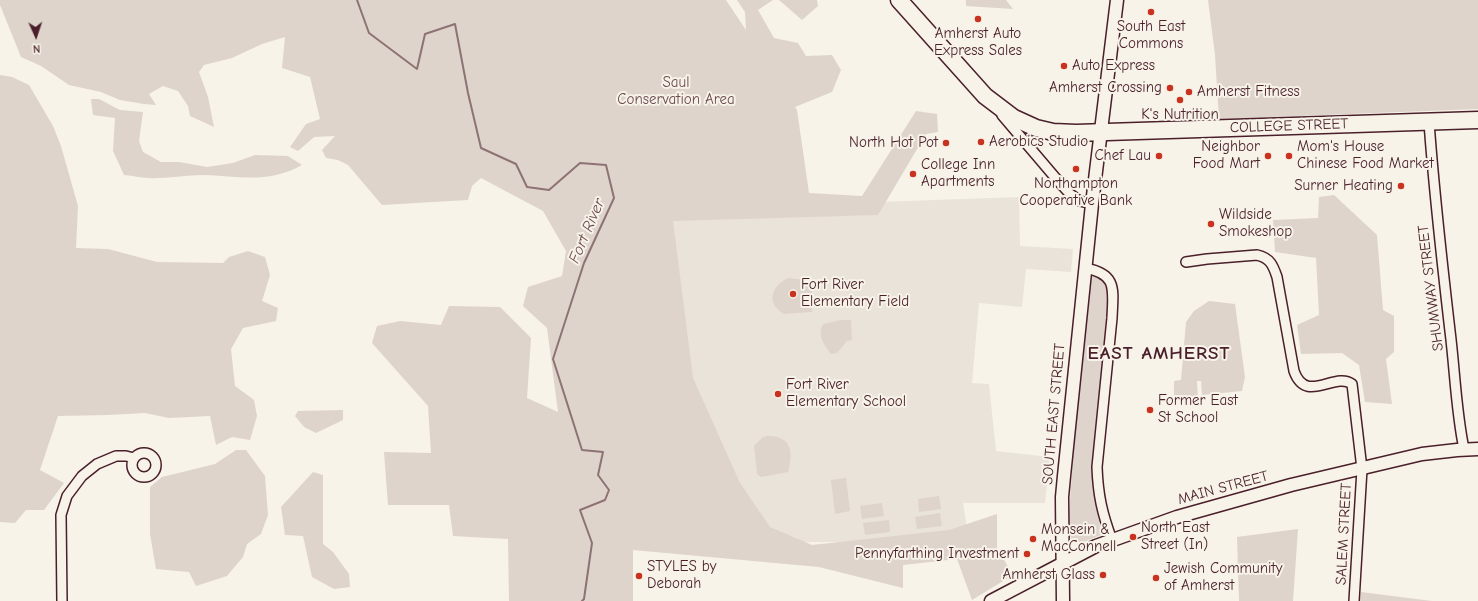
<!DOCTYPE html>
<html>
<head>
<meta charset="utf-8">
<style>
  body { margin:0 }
  #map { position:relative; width:1478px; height:601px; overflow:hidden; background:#f7f3e8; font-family:"Comic Neue",sans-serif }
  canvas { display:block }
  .north { position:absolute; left:16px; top:16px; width:40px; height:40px; -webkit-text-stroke:3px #f7f3e8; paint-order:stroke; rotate:177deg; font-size:11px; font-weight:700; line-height:16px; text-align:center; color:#4a1f2b }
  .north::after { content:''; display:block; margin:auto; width:14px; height:18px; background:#4a1f2b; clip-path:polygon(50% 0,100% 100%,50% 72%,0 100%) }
</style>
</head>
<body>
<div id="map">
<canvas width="1478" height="601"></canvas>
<div class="north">N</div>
</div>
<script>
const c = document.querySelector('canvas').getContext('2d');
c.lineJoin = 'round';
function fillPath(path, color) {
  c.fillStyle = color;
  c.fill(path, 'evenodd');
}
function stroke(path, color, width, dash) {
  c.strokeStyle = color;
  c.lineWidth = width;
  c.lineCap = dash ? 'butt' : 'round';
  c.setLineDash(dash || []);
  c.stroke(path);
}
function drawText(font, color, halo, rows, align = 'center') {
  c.font = font + ' "Comic Neue",sans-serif';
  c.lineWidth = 4;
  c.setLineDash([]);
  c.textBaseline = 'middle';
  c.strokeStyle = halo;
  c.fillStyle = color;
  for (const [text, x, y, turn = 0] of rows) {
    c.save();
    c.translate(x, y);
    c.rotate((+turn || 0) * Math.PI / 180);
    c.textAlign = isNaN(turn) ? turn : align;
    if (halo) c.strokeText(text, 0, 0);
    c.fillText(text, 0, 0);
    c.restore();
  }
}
fillPath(new Path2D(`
  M 1019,197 L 1020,246 L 1073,249 L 1071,272 L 1026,269 L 1022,307 L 979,303 L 972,383 L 989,384 L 996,451 L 1050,457 L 1045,503 L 963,503 L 969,542 L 631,542 L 602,222 L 879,202 Z`), '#eae3da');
fillPath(new Path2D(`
  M 0,0 L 726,0 L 746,30 L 745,12 L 737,0 L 773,0 L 758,10 L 774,38 L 798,43 L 806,56 L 832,55 L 841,70 L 832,92 L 795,107 L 797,110 L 809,193 L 862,196 L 916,111 L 937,114 L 938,132 L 926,134 L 878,215 L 673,221 L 693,378 L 740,483 L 770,527 L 812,545 L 949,530 L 997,514 L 997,548 L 1013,575 L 972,600 L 957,559 L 903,565 L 903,588 L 819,567 L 633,550 L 633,601 L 509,601 L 508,539 L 453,536 L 449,505 L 388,505 L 384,452 L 431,453 L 428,406 L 372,343 L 377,326 L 400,321 L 441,325 L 449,306 L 500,307 L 531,338 L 527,398 L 558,412 L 547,328 L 523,306 L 528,287 L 562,276 L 566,251 L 543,211 L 481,178 L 472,186 L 468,200 L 382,205 L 348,165 L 338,160 L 326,158 L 322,150 L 335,136 L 314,137 L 298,151 L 290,147 L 306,124 L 320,119 L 310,77 L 282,68 L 285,37 L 262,44 L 232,58 L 204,65 L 199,72 L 208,97 L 214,127 L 190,116 L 188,106 L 178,91 L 163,86 L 149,94 L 156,105 L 144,104 L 120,100 L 101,92 L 69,85 L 41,66 L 21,57 L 0,5 Z
  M 779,0 L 817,0 L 818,6 L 802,20 Z
  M 966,0 L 1006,0 L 1013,9 L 966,6 Z
  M 1208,0 L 1478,0 L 1478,109 L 1219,119 L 1215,55 Z
  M 0,75 L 12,77 L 29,85 L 53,126 L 61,146 L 78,206 L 76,248 L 108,249 L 157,262 L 223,263 L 229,257 L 248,251 L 265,257 L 270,275 L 262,301 L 278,308 L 276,321 L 243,328 L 231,349 L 235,386 L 254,400 L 257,416 L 250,440 L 232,437 L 216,445 L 210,416 L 169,418 L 145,413 L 108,415 L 58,416 L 40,470 L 64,483 L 44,510 L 26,510 L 15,523 L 0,522 Z
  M 91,99 L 99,99 L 120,110 L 143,112 L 139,141 L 143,152 L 161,162 L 179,162 L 207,167 L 233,163 L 255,155 L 288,156 L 302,165 C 268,184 239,176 203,175 C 188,175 172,178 157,178 C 146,179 135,176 124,175 L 113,151 L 115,118 L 93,115 Z
  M 1334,195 L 1377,235 L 1383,310 L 1394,316 L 1394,352 L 1386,359 L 1392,404 L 1365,402 L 1359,365 L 1342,353 L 1301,354 L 1297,325 L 1319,315 L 1316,258 L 1275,252 L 1273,220 L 1318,218 L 1319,197 Z
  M 1091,276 C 1105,280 1108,282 1110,297 L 1096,497 L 1101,535 L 1081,543 L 1072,540 L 1068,530 L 1075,426 L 1088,292 Z
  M 788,278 L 805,280 L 812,286 L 812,312 L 784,314 C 781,312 778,310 776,307 C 767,296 777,283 788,278 Z
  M 1209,301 L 1235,304 L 1245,377 L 1242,391 L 1202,395 L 1201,381 L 1197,381 L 1198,399 L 1174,400 L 1174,381 L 1181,380 L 1186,322 L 1194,311 Z
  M 841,320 L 851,320 L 852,340 L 847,341 L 837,353 L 831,354 C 824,345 817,335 823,324 Z
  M 343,410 L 343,420 L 316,433 L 304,427 L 295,416 L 298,411 Z
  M 767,436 C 791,435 794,452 788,472 L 761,477 L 757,474 L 754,446 L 763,437 Z
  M 236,450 L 246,450 L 265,476 L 268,515 L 261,534 L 247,544 L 243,557 L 227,576 L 196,586 L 189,572 L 156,569 L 150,534 L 150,487 L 162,477 L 215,464 Z
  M 313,472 L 323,475 L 323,544 L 333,552 L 349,574 L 350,587 L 334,589 L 312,577 L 303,536 L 285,535 L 281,507 Z
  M 846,478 L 850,511 L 835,514 L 831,480 Z
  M 939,496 L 941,509 L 919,512 L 918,499 Z
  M 882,503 L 884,516 L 862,519 L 860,506 Z
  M 940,513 L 942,526 L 917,529 L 915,517 Z
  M 889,520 L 890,532 L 865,535 L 863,523 Z
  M 1298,529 L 1293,601 L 1239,601 L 1237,537 Z
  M 1361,592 L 1432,601 L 1360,601 Z`), '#ded4cc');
stroke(new Path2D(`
  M 357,0 L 369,33 L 417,69 L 425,34 L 455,24 L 468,93 L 481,148 L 516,164 L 527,187 L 549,190 L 580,163 L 606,165 L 614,198 L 584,263 L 553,359 L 582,450 L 603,452 L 598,475 L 609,490 L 605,500 L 580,510 L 592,543 L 584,599 L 582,601`), '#8e7275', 2);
const street = new Path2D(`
  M 1002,115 L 1059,182 L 1070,194 L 1080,201 L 1092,204
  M 1429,122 C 1434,192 1442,262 1450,331 C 1455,371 1456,411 1464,449
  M 1186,262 L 1207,259 L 1257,255 C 1270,258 1273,265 1277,277 L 1294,371 C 1306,405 1335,371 1352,384 L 1362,469 L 1354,601
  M 1085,268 C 1118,274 1113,290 1112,318 L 1097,467 C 1098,495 1102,513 1112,540
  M132 465a12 12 0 1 1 24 0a12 12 0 1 1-24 0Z
  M 62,601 L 61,515 L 67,496 L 82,476 L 97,464 L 116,456 L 126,456 L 134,458`);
const secondary = new Path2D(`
  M 991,601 L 1096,546 L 1177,517 L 1291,485 L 1422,454 L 1457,450 L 1478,449
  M 1063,601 L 1062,497 L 1064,476 L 1092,204 L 1117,0`);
const highway = new Path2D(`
  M 899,0 L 985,96 L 1014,118 L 1036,128 L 1053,132 L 1076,133 L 1478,120`);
stroke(street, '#4a1f2b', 12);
stroke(secondary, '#4a1f2b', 15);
stroke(highway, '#4a1f2b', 19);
stroke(street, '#f7f3e8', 9);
stroke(secondary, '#f7f3e8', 12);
stroke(highway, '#f7f3e8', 16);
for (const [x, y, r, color] of [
  [1151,12,4,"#c8321e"],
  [978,19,4,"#c8321e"],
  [1064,66,4,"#c8321e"],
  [1170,88,4,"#c8321e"],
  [1189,92,4,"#c8321e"],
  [1180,100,4,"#c8321e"],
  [981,142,4,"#c8321e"],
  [946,143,4,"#c8321e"],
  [1159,156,4,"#c8321e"],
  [1268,156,4,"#c8321e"],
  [1289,156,4,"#c8321e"],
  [1076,169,4,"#c8321e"],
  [913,174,4,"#c8321e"],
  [1401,186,4,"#c8321e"],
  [1211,224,4,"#c8321e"],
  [793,294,4,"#c8321e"],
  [778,394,4,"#c8321e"],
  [1150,410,4,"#c8321e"],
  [1133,537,4,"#c8321e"],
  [1033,539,4,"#c8321e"],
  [1027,554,4,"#c8321e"],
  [1103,575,4,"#c8321e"],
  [639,576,4,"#c8321e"],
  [1156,578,4,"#c8321e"]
]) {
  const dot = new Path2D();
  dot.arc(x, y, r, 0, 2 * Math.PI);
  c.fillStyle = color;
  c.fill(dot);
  stroke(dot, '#f7f3e8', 1.5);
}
drawText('15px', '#4a1f2b', '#f7f3e8', [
  ["South East",1151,27,"center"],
  ["Commons",1151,44,"center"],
  ["Amherst Auto",978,34,"center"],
  ["Express Sales",978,51,"center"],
  ["Auto Express",1072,66],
  ["Amherst Crossing",1162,88,"right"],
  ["Amherst Fitness",1197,92],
  ["K's Nutrition",1180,115,"center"],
  ["Aerobics Studio",989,142],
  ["North Hot Pot",938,143,"right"],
  ["Neighbor",1260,147,"right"],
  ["Food Mart",1260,164,"right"],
  ["Mom's House",1297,147],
  ["Chinese Food Market",1297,164],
  ["Chef Lau",1151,156,"right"],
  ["College Inn",921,165],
  ["Apartments",921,182],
  ["Northampton",1076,184,"center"],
  ["Cooperative Bank",1076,201,"center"],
  ["Surner Heating",1393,186,"right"],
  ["Wildside",1219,215],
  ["Smokeshop",1219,232],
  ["Fort River",801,285],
  ["Elementary Field",801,302],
  ["Fort River",786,385],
  ["Elementary School",786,402],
  ["Former East",1158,401],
  ["St School",1158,418],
  ["North East",1141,528],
  ["Street (In)",1141,545],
  ["Monsein &",1041,530],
  ["MacConnell",1041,547],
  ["Pennyfarthing Investment",1019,554,"right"],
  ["STYLES by",647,567],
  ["Deborah",647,584],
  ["Jewish Community",1164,569],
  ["of Amherst",1164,586],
  ["Amherst Glass",1095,575,"right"]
], 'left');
drawText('15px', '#6f4c53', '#f7f3e8', [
  ["Saul",676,83],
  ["Conservation Area",676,100]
]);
drawText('15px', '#4a1f2b', '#f7f3e8', [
  ["COLLEGE STREET",1289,126,-2],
  ["SHUMWAY STREET",1431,288,-97],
  ["SOUTH EAST STREET",1054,414,-85],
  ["MAIN STREET",1223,488,-15],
  ["SALEM STREET",1344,534,-87]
]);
drawText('italic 16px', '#6c4950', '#f7f3e8', [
  ["Fort River",587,231,-67]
]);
c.letterSpacing = '1px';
drawText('bold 19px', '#4a1f2b', '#f7f3e8', [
  ["EAST AMHERST",1159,354]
]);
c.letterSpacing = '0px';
</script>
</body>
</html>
